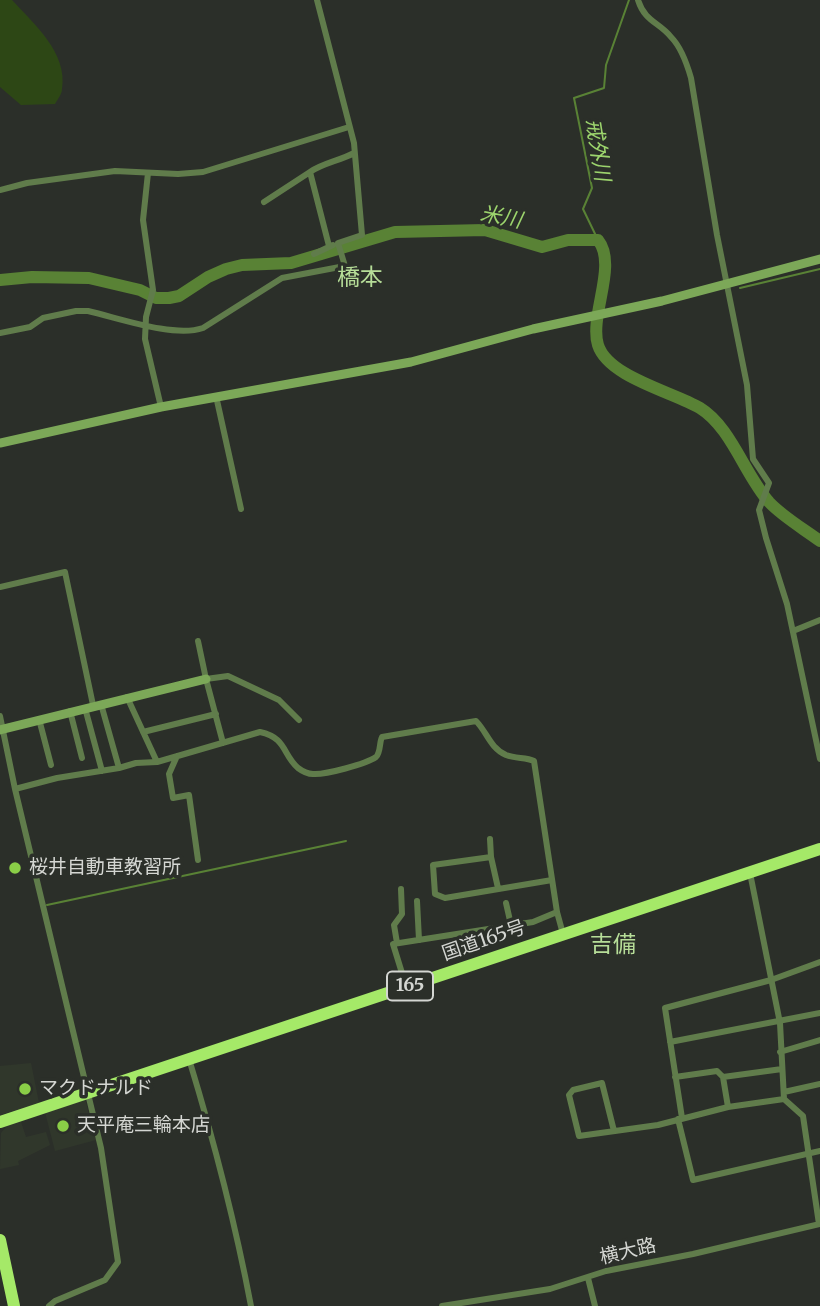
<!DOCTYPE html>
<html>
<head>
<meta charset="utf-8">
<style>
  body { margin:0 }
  canvas { display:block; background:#2b2f29 }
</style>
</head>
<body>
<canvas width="820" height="1306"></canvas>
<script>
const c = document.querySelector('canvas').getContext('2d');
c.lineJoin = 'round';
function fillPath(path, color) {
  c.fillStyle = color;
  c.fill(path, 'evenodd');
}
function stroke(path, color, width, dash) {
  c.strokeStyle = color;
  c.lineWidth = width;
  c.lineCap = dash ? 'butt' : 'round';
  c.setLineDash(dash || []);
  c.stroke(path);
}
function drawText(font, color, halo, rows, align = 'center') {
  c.font = font + ' Merriweather,"Noto Sans JP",serif';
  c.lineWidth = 7;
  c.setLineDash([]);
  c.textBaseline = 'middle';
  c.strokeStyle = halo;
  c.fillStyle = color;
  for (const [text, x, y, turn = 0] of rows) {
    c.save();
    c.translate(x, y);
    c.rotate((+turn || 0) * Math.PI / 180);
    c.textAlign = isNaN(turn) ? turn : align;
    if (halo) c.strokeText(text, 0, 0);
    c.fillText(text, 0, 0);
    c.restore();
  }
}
fillPath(new Path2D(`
  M 31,1063 L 39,1103 L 0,1115 L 0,1066 Z
  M 85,1099 L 96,1140 L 55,1151 L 45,1112 Z
  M 21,1122 L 26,1137 L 46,1132 L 50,1145 L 18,1161 L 19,1165 L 0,1169 L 1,1133 L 7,1126 Z`), '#30372b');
fillPath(new Path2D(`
  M 0,0 L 12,0 C 34,24 68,53 62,89 C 62,94 57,100 55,104 L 21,105 L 0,87 Z`), '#2d4715');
stroke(new Path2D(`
  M 598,240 L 583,209 L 592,188 L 574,98 L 604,88 L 606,65 L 629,0
  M 740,288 L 820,269
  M 47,905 L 346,841`), '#598235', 2);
stroke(new Path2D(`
  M 0,280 L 32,277 L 89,278 L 140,290 L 156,298 L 169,298 L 179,296 L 208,277 L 226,269 L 242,265 L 291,263 L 395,232 L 485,230 L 542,247 L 568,240 L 598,240 C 618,265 589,316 598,345 C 608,377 673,392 700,408 C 731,427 745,475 769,502 C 783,517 804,529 820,541`), '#598235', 12);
stroke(new Path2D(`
  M 638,0 C 645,22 659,22 671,37 C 681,47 687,64 691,78 L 717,235 L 747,385 L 753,459 L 769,483 L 759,510 L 766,538 L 787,604 L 820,759
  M 310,172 C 323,163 339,161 354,153
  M 148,173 L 143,220 L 153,290 L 146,317 L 145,339 L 161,407
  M 0,190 L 27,183 L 115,171 L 178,174 L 203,172 L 349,127
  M 264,202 L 310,172 L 329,246
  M 314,254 L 333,245
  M 0,333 L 30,327 L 43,318 L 76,311 L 88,311 C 119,318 174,338 203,328 L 282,278 L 345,266 L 338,243 L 362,235 L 354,143 L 317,0
  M 216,396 L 241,509
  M 0,587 L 65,572 L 93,705
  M 793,631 L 820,620
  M 198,641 L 206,679 L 228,676 L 279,700 L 299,720
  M 206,679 L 223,743
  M 127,697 L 157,762
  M 101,704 L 119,768
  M 85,708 L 102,771
  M 70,711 L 82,758
  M 0,716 L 15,789 L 101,1148 L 118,1262 L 105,1280 L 55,1301 L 49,1306
  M 39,719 L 51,765
  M 143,732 L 216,714
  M 177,756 L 169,774 L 173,798 L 189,795 L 198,860
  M 15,789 L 57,778 L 119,768 L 136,763 L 157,762 L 260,732 C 287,738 282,754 298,768 C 302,771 308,774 313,774 C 325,775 366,764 376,757 C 381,752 379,743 382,737 L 476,721 C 487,732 490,748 506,755 C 516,759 526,757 534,761 L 557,912 L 563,934
  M 490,839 L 491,857 L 498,888
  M 491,857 L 433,865 L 435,894 L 445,898 L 552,880
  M 750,873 L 780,1023 L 784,1099
  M 417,901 L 419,940
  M 506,903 L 511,925
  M 397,943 L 394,925 L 402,914 L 401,889
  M 406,986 L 393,944 L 533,922 L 557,912
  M 670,1042 L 820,1013
  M 780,1052 L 820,1040
  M 189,1059 C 214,1141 235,1222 251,1306
  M 675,1077 L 717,1071 L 723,1077
  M 784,1092 L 820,1084
  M 784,1099 L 803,1116 L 819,1224
  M 728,1107 L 723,1077 L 782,1069
  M 682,1118 L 665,1008 L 771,980 L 820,962
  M 678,1119 L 693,1180 L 820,1151
  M 614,1131 L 602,1083 L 573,1090 L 569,1095 L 579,1136 L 658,1125 L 728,1107 L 784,1099
  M 588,1278 L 595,1306
  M 442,1306 L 550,1289 L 606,1271 L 693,1254 L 820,1224`), '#607c4b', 6);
stroke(new Path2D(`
  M 0,443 L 161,407 L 411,362 L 533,329 L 662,301 L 820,259
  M 0,730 L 206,679`), '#7ca858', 9);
stroke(new Path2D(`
  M 0,1122 L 820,849
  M 0,1240 L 14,1306`), '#a5e968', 12);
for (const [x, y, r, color] of [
  [15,868,7,"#8ace47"],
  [25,1089,7,"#8ace47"],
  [63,1126,7,"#8ace47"]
]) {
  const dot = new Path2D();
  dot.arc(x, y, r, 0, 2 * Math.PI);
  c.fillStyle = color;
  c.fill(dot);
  stroke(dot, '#2b2f29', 2.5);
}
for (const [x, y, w] of [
  [410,986,46]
]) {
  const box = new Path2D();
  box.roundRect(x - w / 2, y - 14.5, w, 29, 5);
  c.fillStyle = '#2b2f29';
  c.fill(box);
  stroke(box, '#d4d6d2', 2);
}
drawText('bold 18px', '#d4d6d2', null, [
  ["165",410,986]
]);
drawText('19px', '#d4d6d2', '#2b2f29', [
  ["桜井自動車教習所",29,868],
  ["マクドナルド",39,1089],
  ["天平庵三輪本店",77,1126]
], 'left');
drawText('19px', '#d4d6d2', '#2b2f29', [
  ["国道165号",484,941,-19],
  ["横大路",628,1252,-13]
]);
drawText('italic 21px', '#9cd46d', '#2b2f29', [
  ["戒外川",597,150,81],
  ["米川",501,218,11]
]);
drawText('23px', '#b6dd98', '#2b2f29', [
  ["橋本",360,278],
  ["吉備",613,945]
]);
</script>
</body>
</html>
